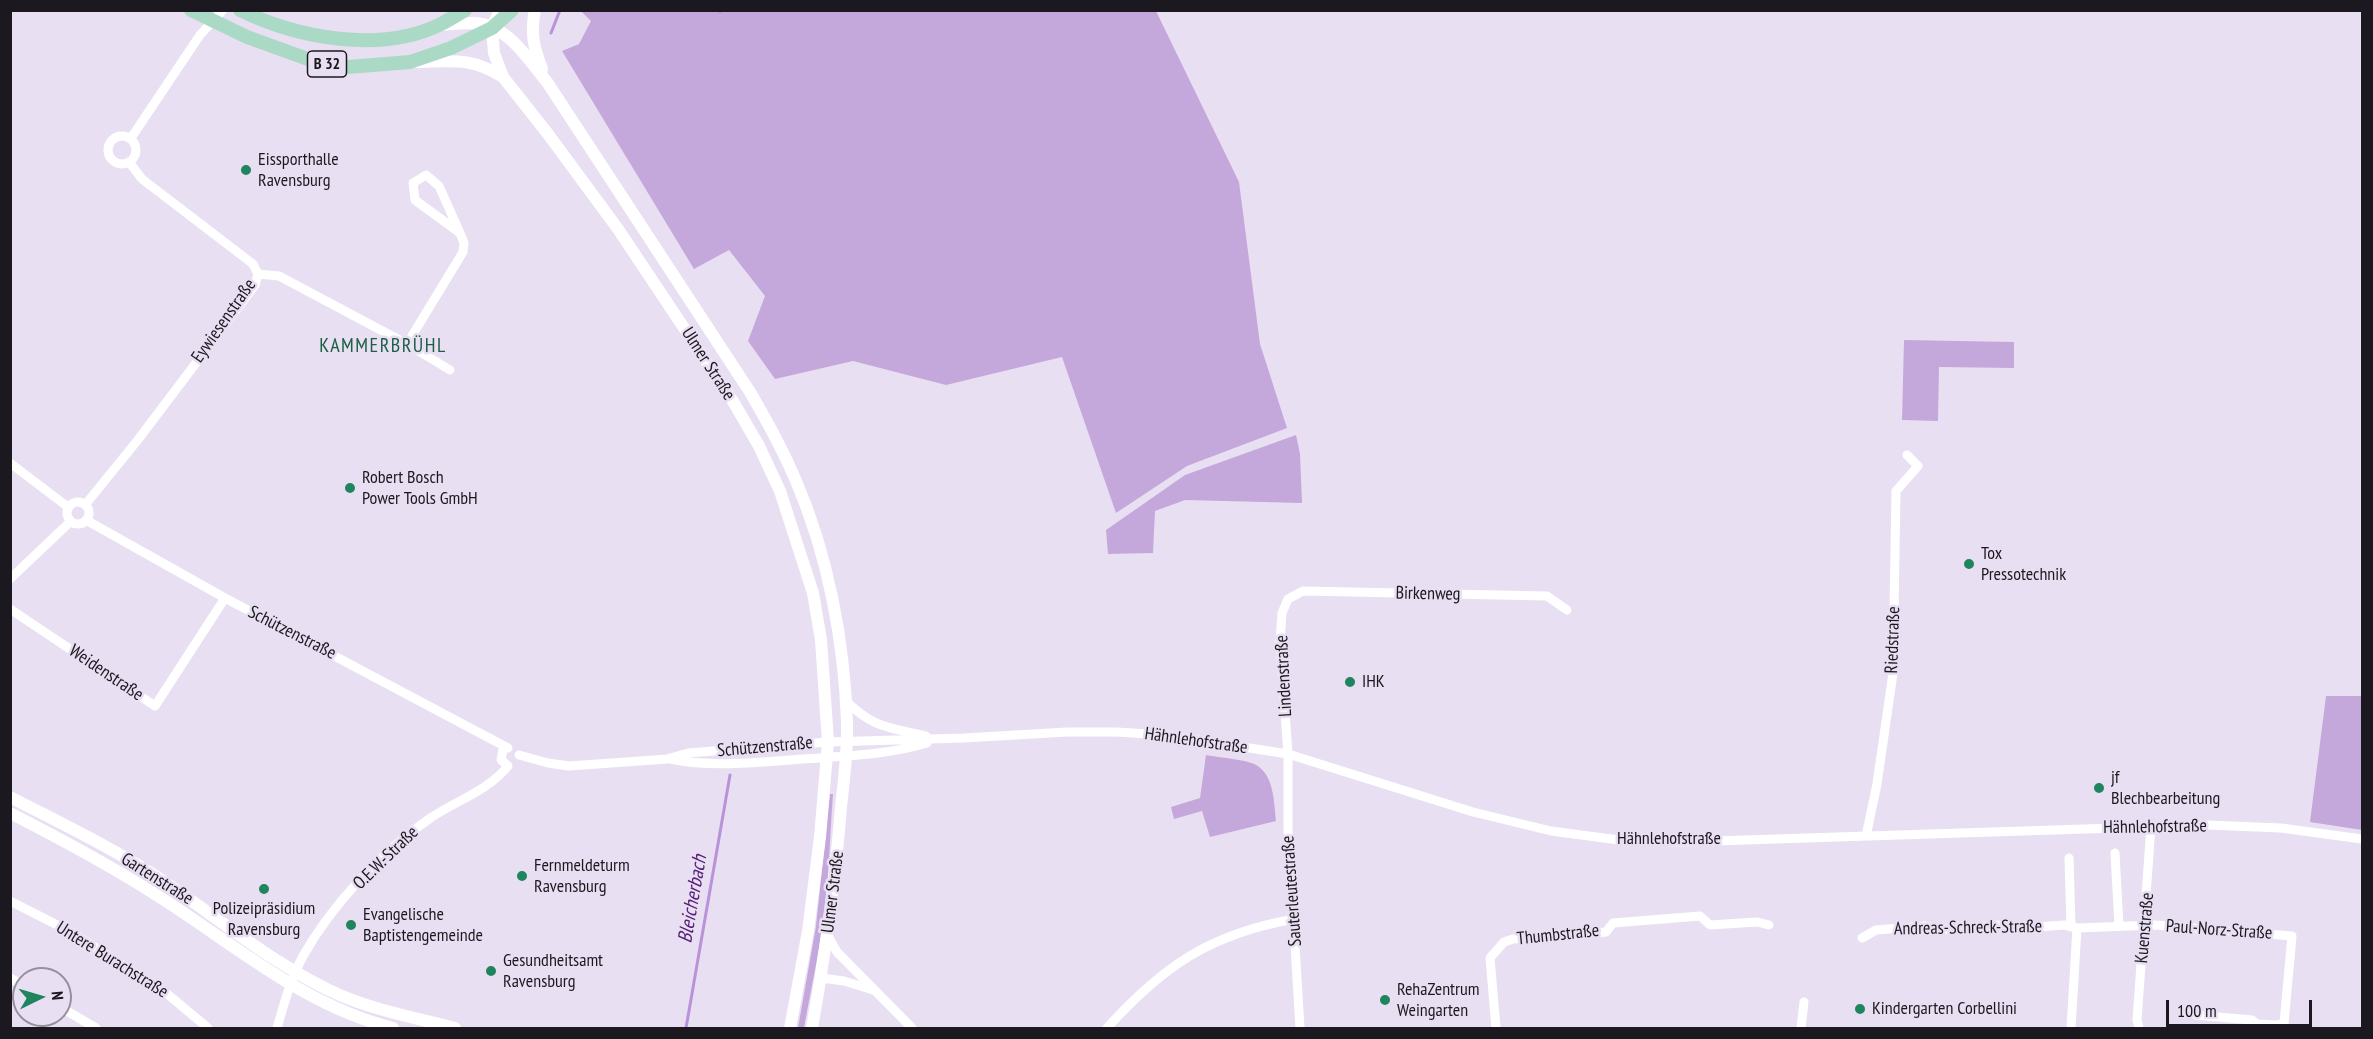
<!DOCTYPE html>
<html>
<head>
<meta charset="utf-8">
<style>
  body { margin:0 }
  #map { position:relative; width:2373px; height:1039px; overflow:hidden; background:#e9dff2; font-family:"PT Sans Narrow",sans-serif }
  canvas { display:block }
  .frame { position:absolute; inset:0; border:12px solid #1c181f; pointer-events:none }
  .north { position:absolute; left:12px; top:967px; width:60px; height:60px; box-sizing:border-box; background:#e9dff2; border:2px solid #978f9e; border-radius:50%; rotate:85deg; font-size:16px; font-weight:700; line-height:24px; text-align:center; color:#1c181f }
  .north::after { content:''; display:block; margin:auto; width:21px; height:27px; background:#1e855f; clip-path:polygon(50% 0,100% 100%,50% 72%,0 100%) }
  .scale { position:absolute; left:2166px; top:1000px; width:146px; height:27px; box-sizing:border-box; border:3px solid #1c181f; border-top:0; padding-left:8px; font-size:18px; line-height:21px; white-space:nowrap; color:#1c181f; -webkit-text-stroke:4px #e9dff2; paint-order:stroke }
</style>
</head>
<body>
<div id="map">
<canvas width="2373" height="1039"></canvas>
<div class="frame"></div>
<div class="north">N</div>
<div class="scale">100 m</div>
</div>
<script>
const c = document.querySelector('canvas').getContext('2d');
c.lineJoin = 'round';
function fillPath(path, color) {
  c.fillStyle = color;
  c.fill(path, 'evenodd');
}
function stroke(path, color, width, dash) {
  c.strokeStyle = color;
  c.lineWidth = width;
  c.lineCap = dash ? 'butt' : 'round';
  c.setLineDash(dash || []);
  c.stroke(path);
}
function drawText(font, color, halo, rows, align = 'center') {
  c.font = font + ' "PT Sans Narrow",sans-serif';
  c.lineWidth = 5;
  c.setLineDash([]);
  c.textBaseline = 'middle';
  c.strokeStyle = halo;
  c.fillStyle = color;
  for (const [text, x, y, turn = 0] of rows) {
    c.save();
    c.translate(x, y);
    c.rotate((+turn || 0) * Math.PI / 180);
    c.textAlign = isNaN(turn) ? turn : align;
    if (halo) c.strokeText(text, 0, 0);
    c.fillText(text, 0, 0);
    c.restore();
  }
}
fillPath(new Path2D(`
  M 581,11 L 1156,11 L 1239,182 L 1260,344 L 1287,428 L 1187,466 L 1116,513 L 1062,357 L 946,385 L 853,361 L 775,379 L 748,341 L 765,296 L 729,250 L 694,269 L 562,51 L 579,44 L 591,21 Z
  M 1904,340 L 2014,342 L 2014,368 L 1939,367 L 1938,421 L 1902,420 Z
  M 1296,435 L 1300,454 L 1302,503 L 1185,500 L 1155,511 L 1153,553 L 1108,554 L 1106,530 L 1185,475 Z
  M 2326,696 L 2362,696 L 2362,830 L 2310,822 Z
  M 1206,755 C 1216,757 1249,760 1256,765 C 1274,775 1274,802 1276,821 L 1210,837 L 1202,811 L 1174,819 L 1171,807 L 1200,798 Z
  M 830,794 L 833,794 C 831,820 830,846 828,873 C 826,925 813,977 804,1028 L 798,1028 L 816,926 Z`), '#c4a8db');
stroke(new Path2D(`
  M 719,10 L 720,12
  M 551,33 L 560,10
  M 686,1028 L 730,775`), '#bb92da', 3);
stroke(new Path2D(`
  M108 150a14 14 0 1 1 28 0a14 14 0 1 1-28 0Z
  M 131,138 L 200,35 L 223,10
  M 258,274 L 279,276 L 407,344 L 450,370
  M 407,344 L 463,252 L 464,243 L 460,233 L 415,200 L 413,183 L 426,175 L 439,186 L 460,233
  M 10,463 L 68,507
  M67 513a11 11 0 1 1 22 0a11 11 0 1 1-22 0Z
  M 85,505 L 137,441 L 255,285 L 258,274 L 253,264 L 142,179 L 129,162
  M 86,520 L 225,598 L 508,748
  M 10,579 L 71,521
  M 10,609 L 155,706 L 225,598
  M 845,700 C 874,729 889,727 926,736
  M 503,750 L 501,760 L 508,766
  M 519,755 L 548,763 L 569,766 L 667,759 L 688,753 L 828,742 L 964,738 L 1067,732 L 1116,732 L 1166,735 L 1288,754 L 1473,812 L 1551,831 L 1619,840 L 1683,842 L 2208,825 L 2281,828 L 2362,839
  M 670,759 C 714,768 758,762 803,759 C 844,756 888,755 927,743
  M 1866,836 L 1877,784 L 1893,673 L 1896,491 L 1918,466 L 1907,455
  M 2115,853 L 2119,926
  M 2069,858 L 2071,926
  M 10,901 L 73,933 L 165,992 L 208,1028
  M 828,936 L 837,952 L 912,1028
  M 1862,938 L 1876,930 L 1925,926 L 1938,930 L 1999,925 L 2009,929 L 2064,925 L 2077,928 L 2155,925 L 2292,936 L 2284,1023 L 2276,1025 L 2257,1024
  M 10,978 L 24,986
  M 821,978 L 844,981 L 873,990
  M 60,1007 L 96,1028
  M 2196,1015 L 2252,1020 L 2257,1024 L 2257,1028
  M 277,1028 C 284,1004 291,978 303,956 C 332,905 381,852 429,819 C 455,801 488,791 508,766
  M 1107,1028 C 1163,966 1210,934 1294,919
  M 1300,1028 L 1288,829 L 1288,754 L 1280,642 L 1282,613 L 1288,599 L 1303,591 L 1547,596 L 1567,610
  M 1496,1028 L 1490,958 L 1504,942 L 1513,939 L 1606,932 L 1613,923 L 1700,916 L 1710,925 L 1757,922 L 1769,925
  M 1801,1028 L 1804,1002
  M 2071,1028 L 2077,928
  M 2139,1028 L 2137,1020 L 2151,826`), '#fff', 9);
stroke(new Path2D(`
  M 500,10 L 492,28 L 494,53 L 503,77 L 548,134 L 618,229 L 734,403 L 759,446 L 780,491 L 813,593 L 821,640 L 828,742 L 820,837 L 808,931 L 790,1028
  M 535,10 C 530,33 534,48 542,69
  M 441,25 C 452,24 463,23 474,23 C 507,24 528,59 547,82 L 750,392 C 767,421 783,450 796,481 C 828,555 844,641 847,721 C 848,749 844,779 841,807 C 835,882 825,955 812,1028
  M 417,62 C 453,61 471,57 503,77
  M 10,797 C 62,824 117,850 166,883 C 221,920 281,970 342,996 C 378,1011 417,1018 455,1028
  M 10,813 C 61,839 111,866 158,896 C 234,944 304,1006 393,1028`), '#fff', 12);
stroke(new Path2D(`
  M 191,10 L 247,37 L 316,62 L 348,67 L 410,62 L 451,48 L 492,28 L 512,10
  M 240,10 C 297,38 381,54 441,24 C 449,20 457,15 465,10`), '#aadac5', 14);
for (const [x, y, r, color] of [
  [246,170,6,"#1e855f"],
  [350,488,6,"#1e855f"],
  [1969,564,6,"#1e855f"],
  [1350,682,6,"#1e855f"],
  [2099,788,6,"#1e855f"],
  [522,876,6,"#1e855f"],
  [264,889,6,"#1e855f"],
  [351,925,6,"#1e855f"],
  [491,971,6,"#1e855f"],
  [1385,1000,6,"#1e855f"],
  [1860,1009,6,"#1e855f"]
]) {
  const dot = new Path2D();
  dot.arc(x, y, r, 0, 2 * Math.PI);
  c.fillStyle = color;
  c.fill(dot);
  stroke(dot, '#e9dff2', 2);
}
for (const [x, y, w] of [
  [327,64,39]
]) {
  const box = new Path2D();
  box.roundRect(x - w / 2, y - 13, w, 26, 4.5);
  c.fillStyle = '#e9dff2';
  c.fill(box);
  stroke(box, '#1c181f', 1.5);
}
drawText('bold 16px', '#1c181f', null, [
  ["B 32",327,64]
]);
drawText('18px', '#1c181f', '#e9dff2', [
  ["Eissporthalle",258,160],
  ["Ravensburg",258,181],
  ["Robert Bosch",362,478],
  ["Power Tools GmbH",362,499],
  ["Tox",1981,554],
  ["Pressotechnik",1981,575],
  ["IHK",1362,682],
  ["jf",2111,778],
  ["Blechbearbeitung",2111,799],
  ["Fernmeldeturm",534,866],
  ["Ravensburg",534,887],
  ["Polizeipräsidium",264,909,"center"],
  ["Ravensburg",264,930,"center"],
  ["Evangelische",363,915],
  ["Baptistengemeinde",363,936],
  ["Gesundheitsamt",503,961],
  ["Ravensburg",503,982],
  ["RehaZentrum",1397,990],
  ["Weingarten",1397,1011],
  ["Kindergarten Corbellini",1872,1009]
], 'left');
drawText('18px', '#1c181f', '#e9dff2', [
  ["Eywiesenstraße",224,321,-55],
  ["Ulmer Straße",708,364,57],
  ["Birkenweg",1428,594,1],
  ["Schützenstraße",292,633,27],
  ["Riedstraße",1893,640,-88],
  ["Weidenstraße",106,673,34],
  ["Lindenstraße",1284,676,-93],
  ["Hähnlehofstraße",1196,741,8],
  ["Schützenstraße",765,747,-5],
  ["Hähnlehofstraße",2155,827,-1],
  ["Hähnlehofstraße",1669,839],
  ["O.E.W.-Straße",386,858,-44],
  ["Gartenstraße",157,879,32],
  ["Sauterleutestraße",1292,891,-94],
  ["Ulmer Straße",833,892,-83],
  ["Andreas-Schreck-Straße",1968,928,-1],
  ["Kuenstraße",2145,928,-85],
  ["Paul-Norz-Straße",2219,930,4],
  ["Thumbstraße",1558,935,-6],
  ["Untere Burachstraße",112,960,32]
]);
c.letterSpacing = '1.5px';
drawText('20px', '#1c5f45', '#e9dff2', [
  ["KAMMERBRÜHL",383,346]
]);
c.letterSpacing = '0px';
drawText('italic 20px', '#572177', '#e9dff2', [
  ["Bleicherbach",693,899,-80]
]);
</script>
</body>
</html>
